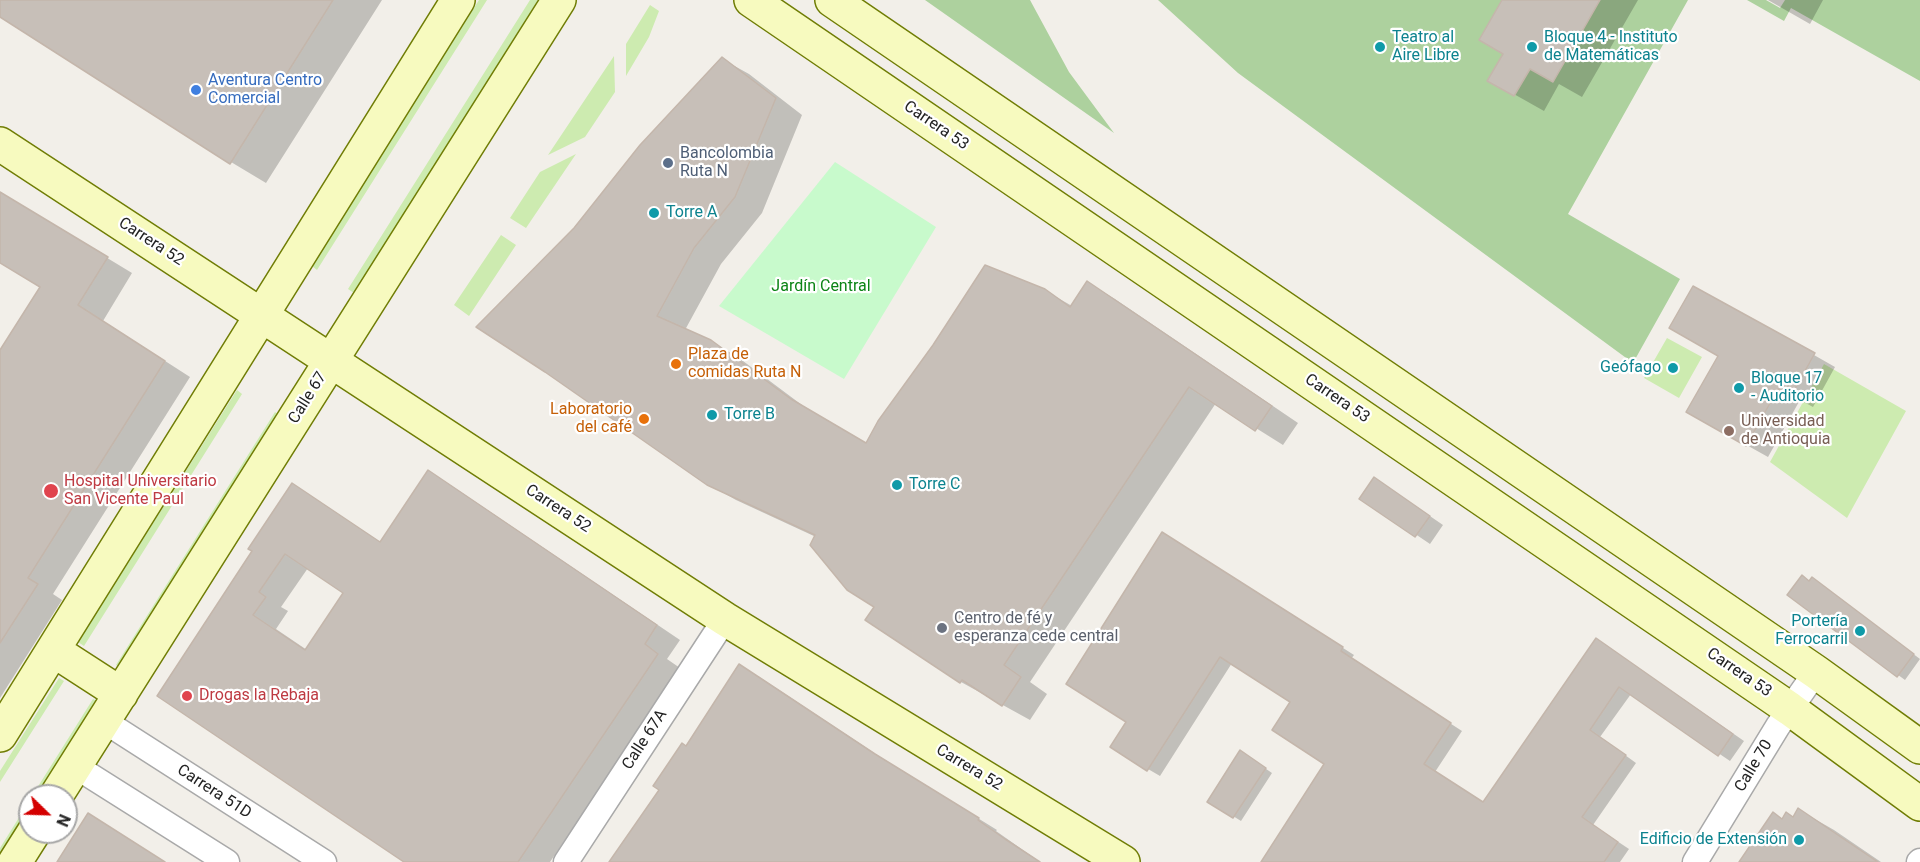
<!DOCTYPE html>
<html>
<head>
<meta charset="utf-8">
<style>
  body { margin:0 }
  #map { position:relative; width:1920px; height:862px; overflow:hidden; background:#f2efe9; font-family:Roboto,sans-serif }
  canvas { display:block }
  .north { position:absolute; left:18px; top:784px; width:60px; height:60px; box-sizing:border-box; background:#fff; border:2px solid #a7a7a7; border-radius:50%; rotate:113deg; font-size:16px; font-weight:700; line-height:24px; text-align:center; color:#222 }
  .north::after { content:''; display:block; margin:auto; width:21px; height:27px; background:#d40000; clip-path:polygon(50% 0,100% 100%,50% 72%,0 100%) }
</style>
</head>
<body>
<div id="map">
<canvas width="1920" height="862"></canvas>
<div class="north">N</div>
</div>
<script>
const context = document.querySelector('canvas').getContext('2d');
context.lineJoin = 'round';
function paint(path, color) { context.fillStyle = color; context.fill(path, 'evenodd'); }
function strokePath(path, color, width, dash) { context.strokeStyle = color; context.lineWidth = width; context.lineCap = dash ? 'butt' : 'round'; context.setLineDash(dash || []); context.stroke(path); }
function write(font, color, halo, rows, align = 'center') {
  context.font = font + ' Roboto,sans-serif'; context.lineWidth = 4.5; context.setLineDash([]); context.textBaseline = 'middle'; context.strokeStyle = halo; context.fillStyle = color; for (const [text, x, y, turn = 0] of rows) {
    context.save(); context.translate(x, y); context.rotate((+turn || 0) * Math.PI / 180); context.textAlign = isNaN(turn) ? turn : align; if (halo) context.strokeText(text, 0, 0); context.fillText(text, 0, 0); context.restore();
  }
}
paint(new Path2D(`
  M479 0H487L317 270 312 266Z
  M530 0H538L354 293 348 289Z
  M650 5 659 11 649 37 626 76V44Z
  M614 56 615 92 585 137 548 155Z
  M576 154 526 228 510 218 540 172Z
  M501 235 516 245 469 316 454 305Z
  M1667 338 1702 357 1679 398 1644 378Z
  M1824 364 1906 411 1847 518 1770 462Z
  M237 390 242 394 84 646 78 642Z
  M275 412 280 416 121 668 116 665Z
  M59 678 64 681 0 782V771Z
  M93 699 99 702 41 796H32Z
  M30 800V813L0 861V848Z`), '#cdebb0');
paint(new Path2D(`
  M925 0H1030L1069 72 1114 133Z
  M1158 0H1688L1568 214 1680 279 1633 363 1238 73Z
  M1747 0H1766L1780 8 1785 0H1920V81L1791 8 1784 21Z`), '#add19e');
paint(new Path2D(`
  M835 162 936 227 844 379 719 306Z`), '#c8facc');
paint(new Path2D(`
  M0 0H382L266 183 231 162 0 15Z
  M1504 0H1638L1582 97 1559 84 1544 111 1489 80 1505 53Z
  M1768 0H1823L1810 24Z
  M722 59 749 74 802 115 762 213 721 264 685 330 711 341 739 358 818 417 867 445 1044 290 1072 306 1088 283 1115 299 1298 423 1283 445 1216 403 1030 682 1047 694 1030 720 961 682 868 620 876 607 816 537 736 500 708 484 575 229Z
  M0 193 132 273 103 321 190 377 53 594 62 600 0 698V353L42 287 0 261Z
  M1814 355 1835 367 1813 407 1800 400 1768 457 1709 424Z
  M429 472 452 486 680 640 667 659 680 668 550 862H407L160 695 254 551 292 485 381 543ZM308 568 345 593 307 650 276 629 288 611 281 607Z
  M1389 488 1443 525 1430 544 1362 498Z
  M1174 540 1354 655 1351 659 1462 731 1435 772 1484 803 1608 647 1744 741 1730 761 1631 694 1600 737 1636 763 1593 825 1629 849 1620 862H1263L1326 764 1292 702 1232 663 1160 776 1148 769 1128 722Z
  M1810 582 1819 583 1920 659 1905 680 1789 595Z
  M758 676 894 766 997 830 996 831 1040 862H612L687 747Z
  M1247 756 1272 773 1241 821 1209 801Z
  M1799 810 1834 830 1881 862H1741L1783 820 1793 818Z`), '#0003');
const building = new Path2D(`
  M0 0H333L230 164 0 17Z
  M1502 0H1600L1553 82 1530 69 1514 96 1487 81 1503 54 1479 40Z
  M722 57 776 98 735 197 694 248 657 316 711 340 791 399 866 443 878 421 933 345 985 265 1045 289 1070 307 1087 281 1272 406 1255 431 1189 387 1004 665 1021 677 1002 706 962 680 960 683 865 620 874 607 847 590 810 545 815 535 707 485 545 372 476 327 574 228 640 145Z
  M0 192 108 257 78 305 165 361 28 578 38 584 0 643V350L40 287 0 263Z
  M1693 286 1815 353 1791 396 1778 389 1746 446 1686 412 1718 356 1669 328Z
  M428 470 657 625 645 644 658 654 518 862H404L157 696 252 551 248 549 292 483 380 542ZM285 554 343 593 305 650 253 615 266 597 259 592Z
  M1374 477 1430 516 1415 537 1359 499Z
  M1162 532 1343 647 1341 651 1451 723 1424 764 1483 802 1596 638 1733 734 1718 756 1619 687 1590 730 1626 755 1582 817 1618 842 1604 862H1261L1324 764 1272 730 1290 702 1220 657 1147 771 1110 747 1126 722 1066 684Z
  M1802 575 1809 581 1812 577 1914 654 1897 677 1787 595Z
  M739 664 875 754 979 818 978 820 1005 839 1040 862H609L659 790 653 786 682 743 686 746Z
  M1240 750 1266 768 1233 818 1207 802Z
  M1798 808 1878 862H1739L1773 812 1782 819 1786 812 1793 817Z
  M88 813 165 862H57Z`);
paint(building, '#c7bfb8');
strokePath(building, '#c4b6ab', 1.5);
const street = new Path2D(`
  M104 721 324 862
  M75 766 227 862
  M566 862 725 619
  M1695 862 1778 726 1816 672
  M1919 862 1920 861`);
const secondary = new Path2D(`
  M751 0 1790 709 1920 804
  M832 0 1816 672 1920 747
  M0 144 725 619 1123 862
  M53 650 121 694
  M0 735 458 0
  M56 796 559 0
  M15 862 34 832`);
strokePath(street, '#a9a9a9', 27);
strokePath(secondary, '#707d05', 36);
strokePath(street, '#fff', 24);
strokePath(secondary, '#f7fabf', 33);
for (const [x, y, r, color] of [
  [1380,47,6,"#0f9aa8"],
  [1532,47,6,"#0f9aa8"],
  [196,90,6,"#3f7fe0"],
  [668,163,6,"#5c6f8a"],
  [654,213,6,"#0f9aa8"],
  [676,364,6,"#e8710a"],
  [1673,368,6,"#0f9aa8"],
  [1739,388,6,"#0f9aa8"],
  [712,415,6,"#0f9aa8"],
  [644,419,6,"#e8710a"],
  [1729,431,6,"#8d6e63"],
  [897,485,6,"#0f9aa8"],
  [51,491,8,"#e0444e"],
  [942,628,6,"#6b7280"],
  [1860,631,6,"#0f9aa8"],
  [187,696,6,"#e0444e"],
  [1799,840,6,"#0f9aa8"]
]) { const dot = new Path2D(); dot.arc(x, y, r, 0, 2 * Math.PI); context.fillStyle = color; context.fill(dot); strokePath(dot, '#fff', 2); }
write('16px', '#0d838f', '#fff', [
  ["Teatro al",1392,38],
  ["Aire Libre",1392,56],
  ["Bloque 4 - Instituto",1544,38],
  ["de Matemáticas",1544,56],
  ["Torre A",666,213],
  ["Geófago",1661,368,"right"],
  ["Bloque 17",1751,379],
  ["- Auditorio",1751,397],
  ["Torre B",724,415],
  ["Torre C",909,485],
  ["Portería",1848,622,"right"],
  ["Ferrocarril",1848,640,"right"],
  ["Edificio de Extensión",1787,840,"right"]
], 'left');
write('16px', '#366cbe', '#fff', [
  ["Aventura Centro",208,81],
  ["Comercial",208,99]
], 'left');
write('16px', '#222', '#fff', [
  ["Carrera 53",936,126,34],
  ["Carrera 52",151,242,33],
  ["Calle 67",308,398,-58],
  ["Carrera 53",1337,399,34],
  ["Carrera 52",558,509,33],
  ["Carrera 53",1739,673,34],
  ["Calle 67A",645,740,-57],
  ["Calle 70",1754,766,-59],
  ["Carrera 52",969,768,31],
  ["Carrera 51D",214,792,33]
]);
write('16px', '#4e5e75', '#fff', [
  ["Bancolombia",680,154],
  ["Ruta N",680,172]
], 'left');
write('16px', '#0c8416', '#fff', [
  ["Jardín Central",821,287]
]);
write('16px', '#c56008', '#fff', [
  ["Plaza de",688,355],
  ["comidas Ruta N",688,373],
  ["Laboratorio",632,410,"right"],
  ["del café",632,428,"right"]
], 'left');
write('16px', '#785e54', '#fff', [
  ["Universidad",1741,422],
  ["de Antioquia",1741,440]
], 'left');
write('16px', '#be3a42', '#fff', [
  ["Hospital Universitario",64,482],
  ["San Vicente Paul",64,500],
  ["Drogas la Rebaja",199,696]
], 'left');
write('16px', '#5b616d', '#fff', [
  ["Centro de fé y",954,619],
  ["esperanza cede central",954,637]
], 'left');
</script>
</body>
</html>
